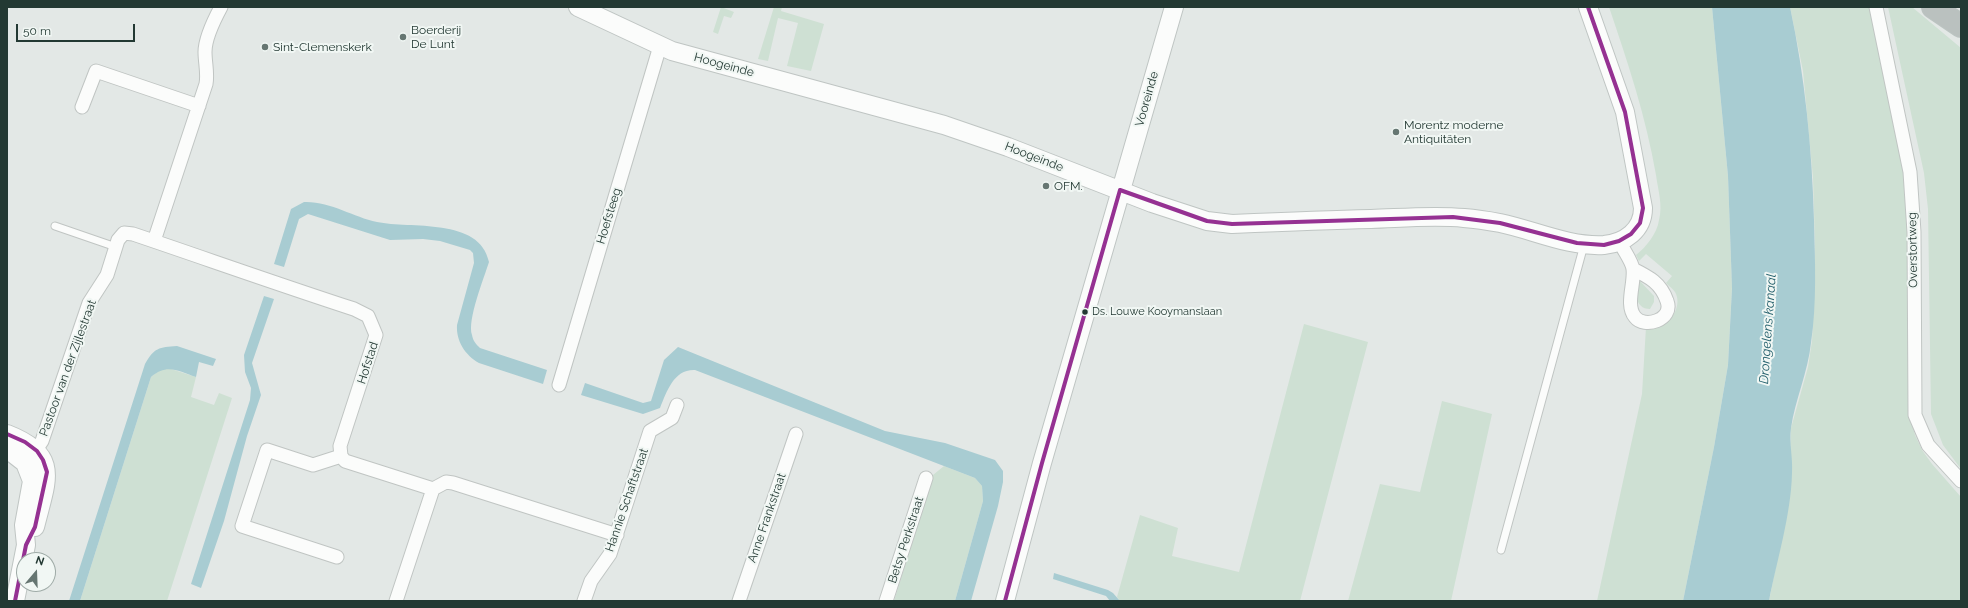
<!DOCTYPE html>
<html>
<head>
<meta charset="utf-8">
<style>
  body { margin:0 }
  #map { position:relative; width:1968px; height:608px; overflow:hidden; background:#e3e8e6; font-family:Raleway,sans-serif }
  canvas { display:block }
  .frame { position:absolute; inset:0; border:8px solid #233933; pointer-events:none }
  .north { position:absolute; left:16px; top:552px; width:40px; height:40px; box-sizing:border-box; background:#f1f7f4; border:1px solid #9faba7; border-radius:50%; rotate:19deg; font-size:11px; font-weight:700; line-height:16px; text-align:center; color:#233933 }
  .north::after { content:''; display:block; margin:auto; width:14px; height:18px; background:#667672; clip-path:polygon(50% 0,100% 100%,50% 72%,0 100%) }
  .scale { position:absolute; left:16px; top:24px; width:119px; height:18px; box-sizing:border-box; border:2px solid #233933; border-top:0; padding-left:5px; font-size:12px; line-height:14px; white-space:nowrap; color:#233933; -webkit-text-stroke:3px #f1f7f4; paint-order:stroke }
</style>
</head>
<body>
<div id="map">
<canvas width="1968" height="608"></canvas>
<div class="frame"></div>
<div class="north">N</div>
<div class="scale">50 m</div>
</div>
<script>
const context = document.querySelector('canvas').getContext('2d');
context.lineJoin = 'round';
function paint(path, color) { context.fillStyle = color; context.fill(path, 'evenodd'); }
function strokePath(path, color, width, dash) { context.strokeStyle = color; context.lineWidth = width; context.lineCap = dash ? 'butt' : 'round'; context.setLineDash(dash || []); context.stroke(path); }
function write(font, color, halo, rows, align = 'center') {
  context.font = font + ' Raleway,sans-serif'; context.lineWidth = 4; context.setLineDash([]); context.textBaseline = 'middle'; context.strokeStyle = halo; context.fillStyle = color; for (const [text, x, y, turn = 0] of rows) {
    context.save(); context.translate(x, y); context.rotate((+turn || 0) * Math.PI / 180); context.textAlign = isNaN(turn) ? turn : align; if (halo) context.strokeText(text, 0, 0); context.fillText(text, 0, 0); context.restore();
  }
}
paint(new Path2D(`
  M721 7 734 12 731 18 724 16 718 34 713 32Z
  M774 7H782L781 11 824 24 811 71 787 66 798 23 778 18 768 61 758 59Z
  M1609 7H1712L1728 176 1732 287 1728 365 1714 447 1683 601H1597L1642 394 1646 327C1650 327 1657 328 1661 326 1673 321 1682 304 1675 292 1673 289 1669 286 1666 283L1672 276 1646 254 1639 261 1636 255C1646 247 1657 234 1659 220 1663 205 1658 190 1656 175 1646 117 1628 63 1609 7Z
  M1790 7H1871L1882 55 1907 191 1909 295 1908 410 1915 435 1922 450 1932 464 1961 497V601H1769L1788 505 1791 428 1808 367 1812 341 1814 295 1815 245 1813 178 1803 71Z
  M1888 7H1912L1961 48V469L1943 445 1931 414 1928 209 1924 173Z
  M1638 279 1654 296V302L1650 309C1634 309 1635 290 1638 279Z
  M1304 324 1368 342 1300 601H1120L1117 597 1140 515 1178 528 1172 556 1239 572Z
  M168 368 196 377 191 397 214 405 219 393 232 398 167 601H80L151 377 161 369Z
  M1442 401 1492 414 1451 601H1348L1380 484 1420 492Z
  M944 466 975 478 982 486 983 501 955 601H894L933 475Z`), '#cee0d3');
paint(new Path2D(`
  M1712 7H1790C1805 77 1812 148 1814 220 1815 260 1817 303 1811 343 1808 372 1795 400 1791 428 1789 443 1793 458 1792 473 1791 515 1777 560 1769 601H1683L1714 447 1728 365 1732 288 1728 176Z
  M304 202C330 201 353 217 377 222 410 229 480 217 489 262 484 278 467 320 472 335 473 341 476 344 480 348L547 370 543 384 479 363C465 355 456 341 457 325L474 263 473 253 470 250 440 241 423 239 390 240 308 214 299 219 284 267 274 264 291 209Z
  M264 296 274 299 252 363 261 395 247 436 224 521 201 588 191 584 250 400 251 388 245 372 244 355Z
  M177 346 216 359 213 366 199 362 196 377C178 371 167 363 151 377L80 601H69L145 364C154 348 159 347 177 346Z
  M678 347 885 431 945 443 995 460 1003 471V482L998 506 971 601H955L983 501 982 486 975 478 695 370C674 369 667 391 660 408L643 414 581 395 585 383 643 403 651 401 664 360Z
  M1054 573 1108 590 1113 593 1120 601H1110L1106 596 1053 579Z`), '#a8ccd2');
const lane = new Path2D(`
  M55 226 116 247
  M1501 550 1584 245`);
const street = new Path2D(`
  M1876 7 1910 172 1914 232 1915 415 1928 445 1961 481
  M82 107 96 71 199 106
  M154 241 206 84C208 73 205 63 205 52 205 38 214 20 221 7
  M1620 242C1623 250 1632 261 1633 269 1635 283 1625 305 1635 317 1644 329 1674 320 1667 301 1661 283 1649 277 1633 269
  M559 385 660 46
  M32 456 42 441 89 303 107 275 118 240 124 233 133 234C207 259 280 285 354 309L368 316 376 335 340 446 341 456
  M337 557 242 526 267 450 313 465 341 456 345 461 433 489
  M396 601 433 489 446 482 453 483 617 535
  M584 601 591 581 610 554 650 431 672 418 677 405
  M739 601 796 434
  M886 601 926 478`);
const secondary = new Path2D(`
  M578 7 672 51 944 125 1008 147 1152 203 1207 221 1232 224C1278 222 1324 220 1371 219 1402 218 1434 215 1464 218 1476 219 1489 221 1500 223 1534 230 1568 247 1604 245 1625 243 1643 230 1643 208L1625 112 1588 7
  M7 434C62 455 46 481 35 527
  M7 449 25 463 32 481 24 525 26 545 15 601
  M1005 601 1042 463 1174 7`);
const highway = new Path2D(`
  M1933 7 1961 26`);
strokePath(lane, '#c0c5c3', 9);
strokePath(street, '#c0c5c3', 15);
strokePath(secondary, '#bfc5c3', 20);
strokePath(highway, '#bcc4c2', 24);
strokePath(lane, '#fbfcfb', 7);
strokePath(street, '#fbfcfb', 13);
strokePath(secondary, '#fbfcfb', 18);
strokePath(highway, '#bac1bf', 22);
strokePath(new Path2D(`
  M1120 190 1207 221 1232 224 1453 217 1500 223 1577 243 1604 245 1619 241 1631 234 1640 223 1643 208 1625 112 1588 7
  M7 434 25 442 37 451 43 460 47 472 35 527 26 545 15 601
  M1005 601 1042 463 1120 190`), '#953192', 4);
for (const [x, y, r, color] of [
  [403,37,4,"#667672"],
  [265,47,4,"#667672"],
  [1396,132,4,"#667672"],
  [1046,186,4,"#667672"],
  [1085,312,3.5,"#233933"]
]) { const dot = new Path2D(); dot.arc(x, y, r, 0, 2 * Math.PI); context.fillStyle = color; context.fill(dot); strokePath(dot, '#f1f7f4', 1.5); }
write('11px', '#233933', '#f1f7f4', [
  ["Ds. Louwe Kooymanslaan",1092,312]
], 'left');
write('12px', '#233933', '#f1f7f4', [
  ["Boerderij",411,30],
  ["De Lunt",411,44],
  ["Sint-Clemenskerk",273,47],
  ["Morentz moderne",1404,125],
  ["Antiquitäten",1404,139],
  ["OFM.",1054,186]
], 'left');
write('12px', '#233933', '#f1f7f4', [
  ["Hoogeinde",724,65,15],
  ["Vooreinde",1147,99,-74],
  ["Hoogeinde",1034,157,21],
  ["Hoefsteeg",609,216,-73],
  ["Overstortweg",1913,250,-91],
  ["Hofstad",368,363,-72],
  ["Pastoor van der Zijlestraat",68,368,-70],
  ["Hannie Schaftstraat",627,500,-71],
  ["Anne Frankstraat",767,518,-71],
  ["Betsy Perkstraat",906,540,-72]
]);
write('italic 13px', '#25616d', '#f1f7f4', [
  ["Drongelens kanaal",1768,329,-86]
]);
</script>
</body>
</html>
